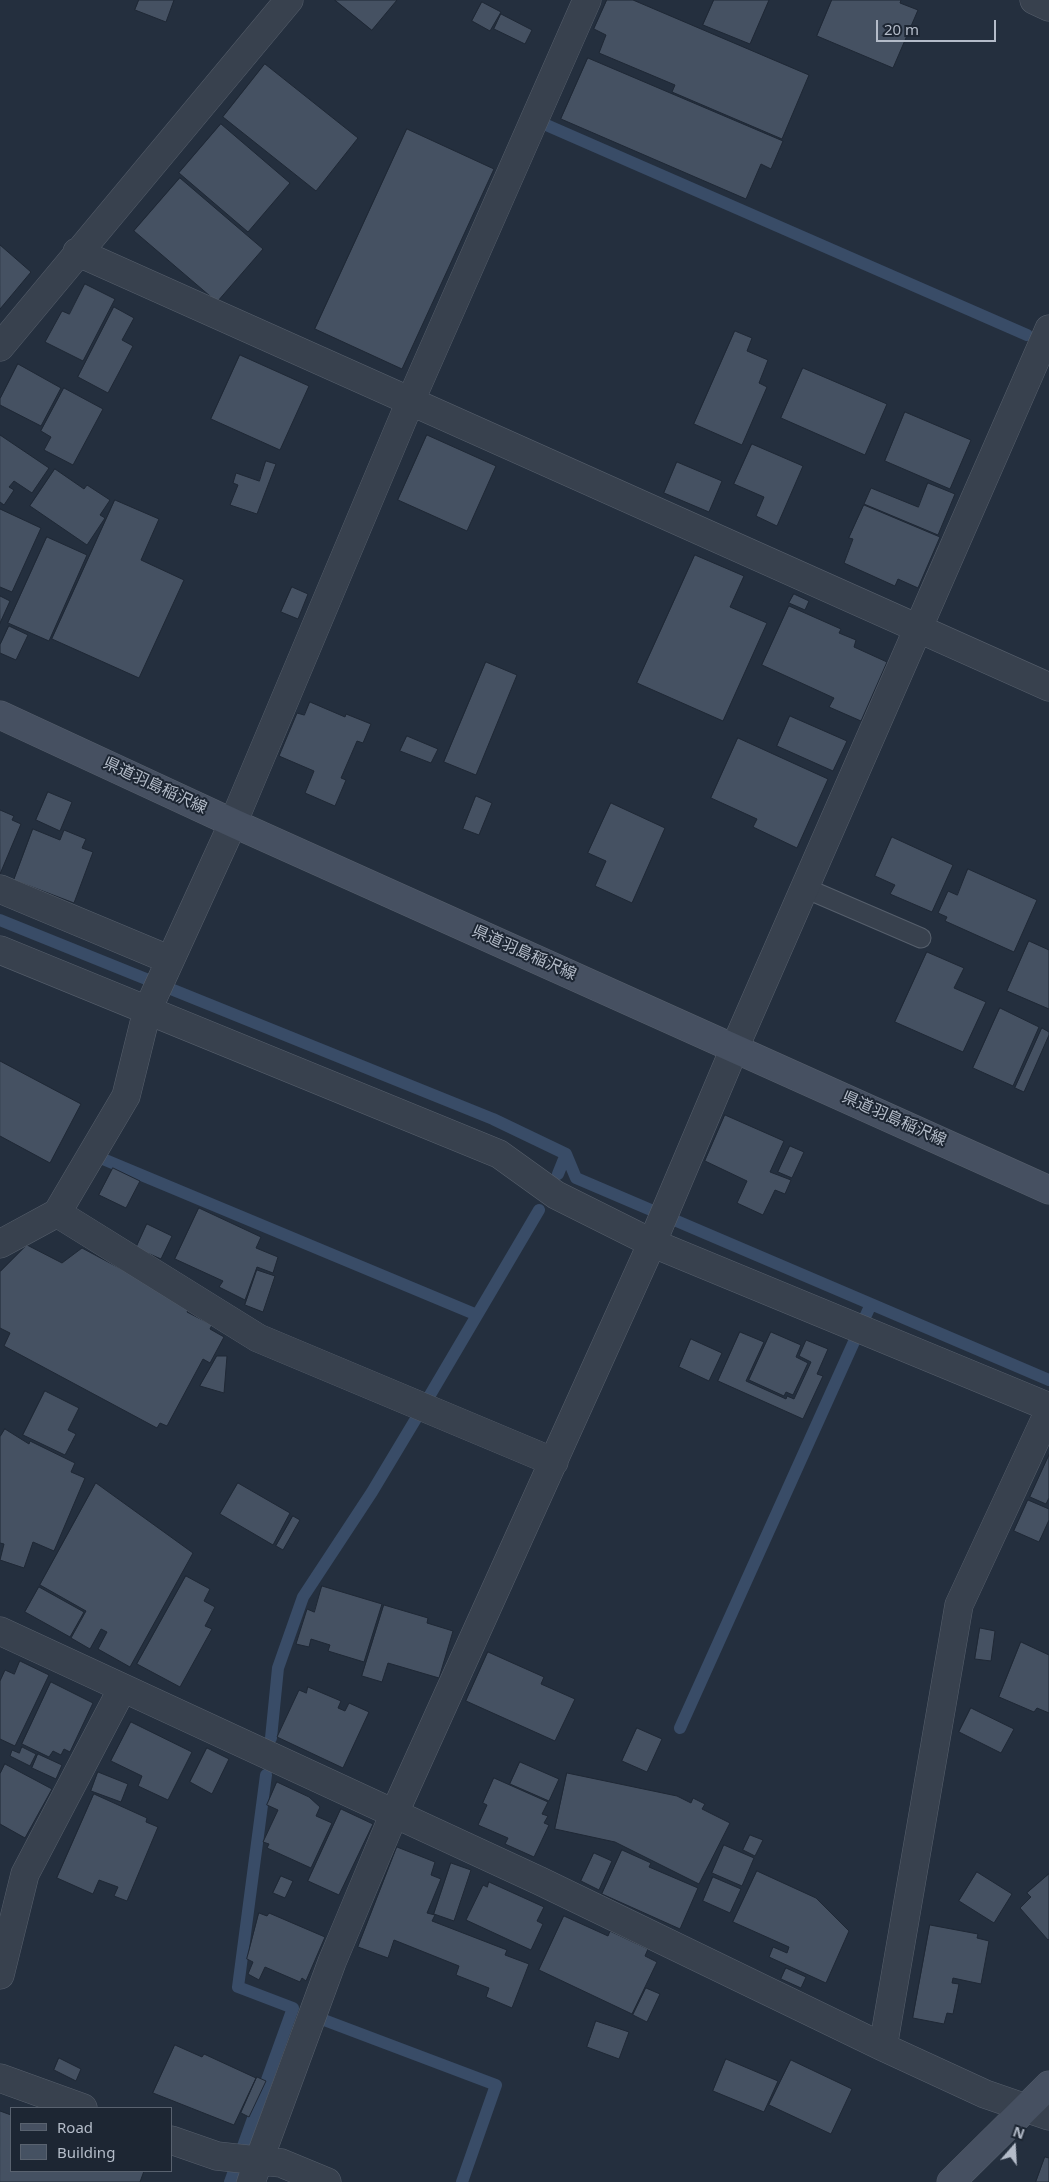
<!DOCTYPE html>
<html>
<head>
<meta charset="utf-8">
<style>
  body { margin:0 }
  #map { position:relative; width:1049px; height:2182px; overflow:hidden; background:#242f3e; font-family:"Noto Sans",sans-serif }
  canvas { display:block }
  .legend { position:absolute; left:10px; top:2107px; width:162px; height:65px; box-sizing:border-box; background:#1d2633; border:1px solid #59626f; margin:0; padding:6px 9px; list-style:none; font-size:15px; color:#b4bcc9 }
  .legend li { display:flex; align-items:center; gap:10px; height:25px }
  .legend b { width:25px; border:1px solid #59626f }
  .north { position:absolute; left:989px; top:2122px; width:50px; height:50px; -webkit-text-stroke:4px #1d2633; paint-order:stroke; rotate:19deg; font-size:14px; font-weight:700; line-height:20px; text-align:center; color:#b4bcc9 }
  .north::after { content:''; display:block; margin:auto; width:18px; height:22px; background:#b4bcc9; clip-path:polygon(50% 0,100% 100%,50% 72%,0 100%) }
  .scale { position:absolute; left:876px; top:20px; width:120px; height:22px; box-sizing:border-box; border:2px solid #b4bcc9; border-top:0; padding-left:6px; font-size:15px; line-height:18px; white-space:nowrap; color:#b4bcc9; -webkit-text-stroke:4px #1d2633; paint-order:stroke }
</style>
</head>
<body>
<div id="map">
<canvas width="1049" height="2182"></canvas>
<ul class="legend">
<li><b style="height:6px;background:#465061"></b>Road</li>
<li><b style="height:14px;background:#455162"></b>Building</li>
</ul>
<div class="north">N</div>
<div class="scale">20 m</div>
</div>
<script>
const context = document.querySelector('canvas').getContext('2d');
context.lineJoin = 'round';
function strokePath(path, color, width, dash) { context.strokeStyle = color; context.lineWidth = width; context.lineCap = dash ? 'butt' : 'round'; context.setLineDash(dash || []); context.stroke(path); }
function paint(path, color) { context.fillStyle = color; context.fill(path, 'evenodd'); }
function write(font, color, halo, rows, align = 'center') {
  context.font = font + ' "Noto Sans","Noto Sans JP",sans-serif'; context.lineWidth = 4; context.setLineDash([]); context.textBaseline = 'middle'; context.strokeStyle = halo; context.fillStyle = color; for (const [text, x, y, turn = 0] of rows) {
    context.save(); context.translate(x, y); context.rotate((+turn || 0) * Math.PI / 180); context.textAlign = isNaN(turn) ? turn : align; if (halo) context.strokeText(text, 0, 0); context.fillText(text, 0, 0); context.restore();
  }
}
strokePath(new Path2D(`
  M544 124 1027 335
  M0 920 493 1119 566 1154 576 1178 1049 1380
  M103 1159 477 1315
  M558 1174 566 1154
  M430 1395 539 1210
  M680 1728 871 1304
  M271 1738 278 1668 303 1597 372 1492 417 1417
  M324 2020 496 2085 462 2182
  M230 2182 293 2008 238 1987 266 1775`), '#394c67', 12);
const building = new Path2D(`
  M139 0H174L166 22 135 10Z
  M335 0H397L372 30Z
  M607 0H633L809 75 782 139 672 92 675 85 599 53 606 35 594 29Z
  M714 0H769L750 44 703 25Z
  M832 0H901L900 3 918 10 893 68 817 36Z
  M482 2 501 12 490 31 472 21Z
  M501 14 532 30 525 44 494 29Z
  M588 58 783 141 771 169 761 164 746 199 561 119Z
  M265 64 358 138 316 191 223 117Z
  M221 124 290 183 248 232 179 173Z
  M407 129 494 169 402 369 315 329Z
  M180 178 263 249 217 302 134 231Z
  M0 245 31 272 0 309Z
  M85 284 115 299 83 361 45 342 62 311 69 314Z
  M114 307 134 318 122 340 133 346 108 393 78 377Z
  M735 331 752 338 747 351 768 360 759 383 767 387 742 445 694 424Z
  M240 355 309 386 280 450 211 419Z
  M18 364 61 388 41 426 0 405V399Z
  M803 368 887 404 865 455 781 418Z
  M64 388 103 409 73 465 44 450 51 437 41 431Z
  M905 412 971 440 950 489 885 461Z
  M0 435 49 468 32 493 14 481 9 487 14 490 4 505 0 502Z
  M427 435 496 466 467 531 398 500Z
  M752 444 803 466 777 526 756 516 764 497 734 484Z
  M266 461 276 464 257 514 230 505 238 485 233 483 236 473 259 481Z
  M677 462 722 481 709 512 664 493Z
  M55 469 84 489 87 485 110 500 100 515 105 518 87 545 30 506Z
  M928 483 955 494 938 535 864 504 871 488 918 507Z
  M115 500 159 519 141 560 184 580 139 678 52 639Z
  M864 505 940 537 918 588 898 579 895 586 844 563 853 539 849 538Z
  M0 509 41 528 12 592 0 587Z
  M47 537 87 555 49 641 8 623Z
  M695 555 744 576 730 607 767 623 723 721 637 683Z
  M292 587 308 594 298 619 281 612Z
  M794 594 809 601 805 610 789 603Z
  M0 596 10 601 0 623Z
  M789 606 841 629 839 633 856 640 854 647 887 662 861 721 829 707 834 698 762 665Z
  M9 626 28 635 16 660 0 653V645Z
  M486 662 517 675 476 775 444 762Z
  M310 702 345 717 346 714 371 724 363 743 357 741 341 778 346 780 335 806 305 793 314 771 279 756 297 713 304 715Z
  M790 716 847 741 833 771 777 746Z
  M407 736 438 749 431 763 400 751Z
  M738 738 828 779 797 848 753 827 757 819 711 798Z
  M48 792 72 802 60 831 36 820Z
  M476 796 492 803 479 835 463 829Z
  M611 803 665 828 632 903 595 886 606 861 588 853Z
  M0 810 14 816 12 820 21 824 0 874Z
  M33 829 60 840 64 830 86 839 82 848 93 852 74 903 14 880Z
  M892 837 953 865 932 912 890 894 895 885 875 876Z
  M968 869 1037 900 1014 952 945 921 947 917 938 913 948 891 957 895Z
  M1029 941 1049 950V1009L1007 991Z
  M927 952 964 968 954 988 986 1002 963 1052 895 1022Z
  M1000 1008 1039 1027 1013 1086 973 1068Z
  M1042 1028 1049 1032V1035L1024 1092 1015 1088Z
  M0 1061 81 1104 50 1163 0 1136Z
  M725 1115 784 1141 770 1172 791 1180 785 1194 775 1190 763 1215 737 1203 747 1181 705 1161Z
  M790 1146 804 1152 792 1178 778 1172Z
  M113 1168 140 1181 126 1208 99 1195Z
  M199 1208 261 1237 256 1248 278 1257 273 1273 257 1267 245 1300 219 1287 223 1281 175 1259Z
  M147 1224 172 1236 161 1259 136 1248Z
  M27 1245 62 1263 82 1248 190 1306 187 1312 212 1325 210 1329 224 1337 210 1363 203 1359 167 1426 160 1423 157 1428 4 1346 10 1333 0 1328V1272Z
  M257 1270 275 1276 263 1312 245 1305Z
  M740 1332 764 1342 746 1381 786 1399 787 1396 794 1399 811 1362 799 1356 806 1340 828 1349 817 1374 823 1376 803 1419 718 1381Z
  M771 1332 801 1345 796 1357 808 1363 793 1395 786 1392 784 1396 749 1380Z
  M691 1339 722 1353 709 1381 679 1367Z
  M217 1356H227L224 1393 200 1386Z
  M45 1391 79 1408 68 1430 76 1434 65 1455 23 1435Z
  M5 1429 29 1444 30 1441 75 1463 71 1472 85 1478 54 1551 33 1542 24 1568 0 1560 4 1544 0 1543V1437Z
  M1049 1455V1498L1046 1504 1030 1497Z
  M96 1483 193 1553 130 1667 98 1649 107 1632 101 1629 90 1649 71 1638 86 1611 40 1585Z
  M238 1483 290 1513 273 1545 220 1514Z
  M1028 1500 1049 1509V1520L1039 1542 1014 1531Z
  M293 1516 300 1520 283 1550 276 1546Z
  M186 1576 210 1589 204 1601 215 1607 205 1626 212 1629 180 1687 137 1664Z
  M322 1586 382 1604 364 1662 328 1651 330 1645 311 1639 309 1647 296 1644 307 1609 314 1612Z
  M39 1587 84 1612 70 1637 25 1612Z
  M384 1605 428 1618 427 1623 453 1631 439 1678 388 1663 382 1682 362 1676Z
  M980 1628 995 1631 991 1661 975 1659Z
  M1021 1642 1049 1655V1713L1037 1708 1034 1712 999 1697Z
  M488 1652 544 1677 541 1684 575 1699 555 1741 466 1701Z
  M20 1661 49 1675 15 1746 0 1739V1681L5 1670 14 1674Z
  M51 1682 93 1703 70 1752 64 1749 61 1755 53 1751 49 1757 22 1744Z
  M308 1687 341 1701 338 1708 345 1711 349 1703 369 1712 343 1768 277 1737 299 1690 306 1693Z
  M971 1708 1014 1729 1001 1753 959 1732Z
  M131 1722 192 1752 168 1800 138 1786 142 1776 111 1761Z
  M637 1728 662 1739 647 1772 622 1761Z
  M22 1747 36 1754 30 1766 10 1756 12 1750 19 1753Z
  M207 1748 229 1759 212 1794 190 1782Z
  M38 1754 62 1765 56 1779 32 1768Z
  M520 1762 559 1779 549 1801 510 1784Z
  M5 1764 52 1789 25 1838 0 1824V1774Z
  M98 1772 128 1784 121 1802 91 1791Z
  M567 1773 677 1796 691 1803 693 1798 705 1804 702 1809 730 1823 699 1884 615 1842 555 1829Z
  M494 1778 548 1802 542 1814 548 1816 544 1823 549 1825 534 1857 505 1844 508 1838 478 1825 487 1805 483 1803Z
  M277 1782 309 1797 320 1807 316 1816 332 1823 311 1868 267 1848 269 1844 263 1842 278 1810 267 1805Z
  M94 1794 147 1818 146 1822 158 1827 127 1901 114 1896 118 1887 99 1880 93 1894 57 1878Z
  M341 1809 373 1824 339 1895 308 1881Z
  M750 1835 763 1840 755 1856 743 1850Z
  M724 1845 754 1858 742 1886 712 1873Z
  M397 1847 435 1862 431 1875 441 1879 427 1913 435 1915 432 1921 507 1950 505 1955 529 1964 512 2008 486 1997 489 1988 456 1975 459 1966 394 1940 388 1958 358 1947Z
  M622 1850 651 1863 649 1867 698 1888 680 1929 602 1894Z
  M594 1853 612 1861 599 1890 581 1881Z
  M451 1863 471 1870 454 1921 434 1914Z
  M757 1871 816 1898 849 1931 826 1983 769 1957 773 1947 787 1953 789 1947 733 1922Z
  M977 1872 1012 1894 994 1923 959 1901Z
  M1049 1874V1939L1048 1940 1020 1908 1031 1897 1027 1893Z
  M281 1876 293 1881 285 1898 273 1893Z
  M713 1877 741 1889 730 1913 703 1901Z
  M489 1882 544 1907 537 1921 543 1924 531 1950 466 1920 483 1885 487 1887Z
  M259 1913 267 1916 269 1913 325 1937 306 1981 302 1978 300 1982 265 1967 259 1980 248 1974 253 1962 247 1959Z
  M564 1916 608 1936 610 1931 648 1949 645 1956 657 1962 632 2014 539 1970Z
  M930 1925 978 1934 977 1938 989 1941 981 1984 953 1978 952 1983 959 1984 953 2014 947 2013 944 2024 913 2018Z
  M786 1968 806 1977 801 1988 781 1979Z
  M646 1988 660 1994 647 2022 633 2015Z
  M596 2021 629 2032 619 2059 587 2047Z
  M175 2045 202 2057 204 2054 256 2078 234 2125 153 2093Z
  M59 2058 81 2069 76 2081 54 2070Z
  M726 2059 778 2081 764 2112 713 2091Z
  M791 2060 852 2089 831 2134 769 2105Z
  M257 2077 266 2081 249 2117 241 2113Z
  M0 2111 11 2115V2171H144L140 2182H0Z
  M1045 2157 1049 2158V2182H1036Z`);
paint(building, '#455162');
strokePath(building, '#1f2835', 1);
const lane = new Path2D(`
  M805 888 921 938`);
const street = new Path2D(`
  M1034 0 1049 7
  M77 252 1049 687
  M0 347 289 0
  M0 889 170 960
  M0 950 499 1154 556 1195 652 1243 1049 1407
  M57 1213 258 1338 554 1462
  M0 1244 57 1213 126 1096 147 1011 233 823 410 402 587 0
  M0 1631 540 1881 883 2047 985 2094 1049 2116
  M0 1975 25 1874 122 1689
  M883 2047 959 1605 1049 1411
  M0 2078 83 2108
  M171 2140 217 2156 281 2163 327 2182
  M251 2182 332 1962 394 1814 652 1243 735 1047 1049 329`);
const secondary = new Path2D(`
  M0 715 233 823 1049 1190
  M951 2182 1049 2085`);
strokePath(lane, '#565f6c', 21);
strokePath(street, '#565f6c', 29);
strokePath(secondary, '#565f6c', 29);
strokePath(lane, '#38414e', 19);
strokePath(street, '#38414e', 28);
strokePath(secondary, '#465061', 28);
write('16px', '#b4bcc9', '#1d2633', [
  ["県道羽島稲沢線",155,786,25],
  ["県道羽島稲沢線",524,953,24],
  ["県道羽島稲沢線",894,1119,24]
]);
</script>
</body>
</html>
